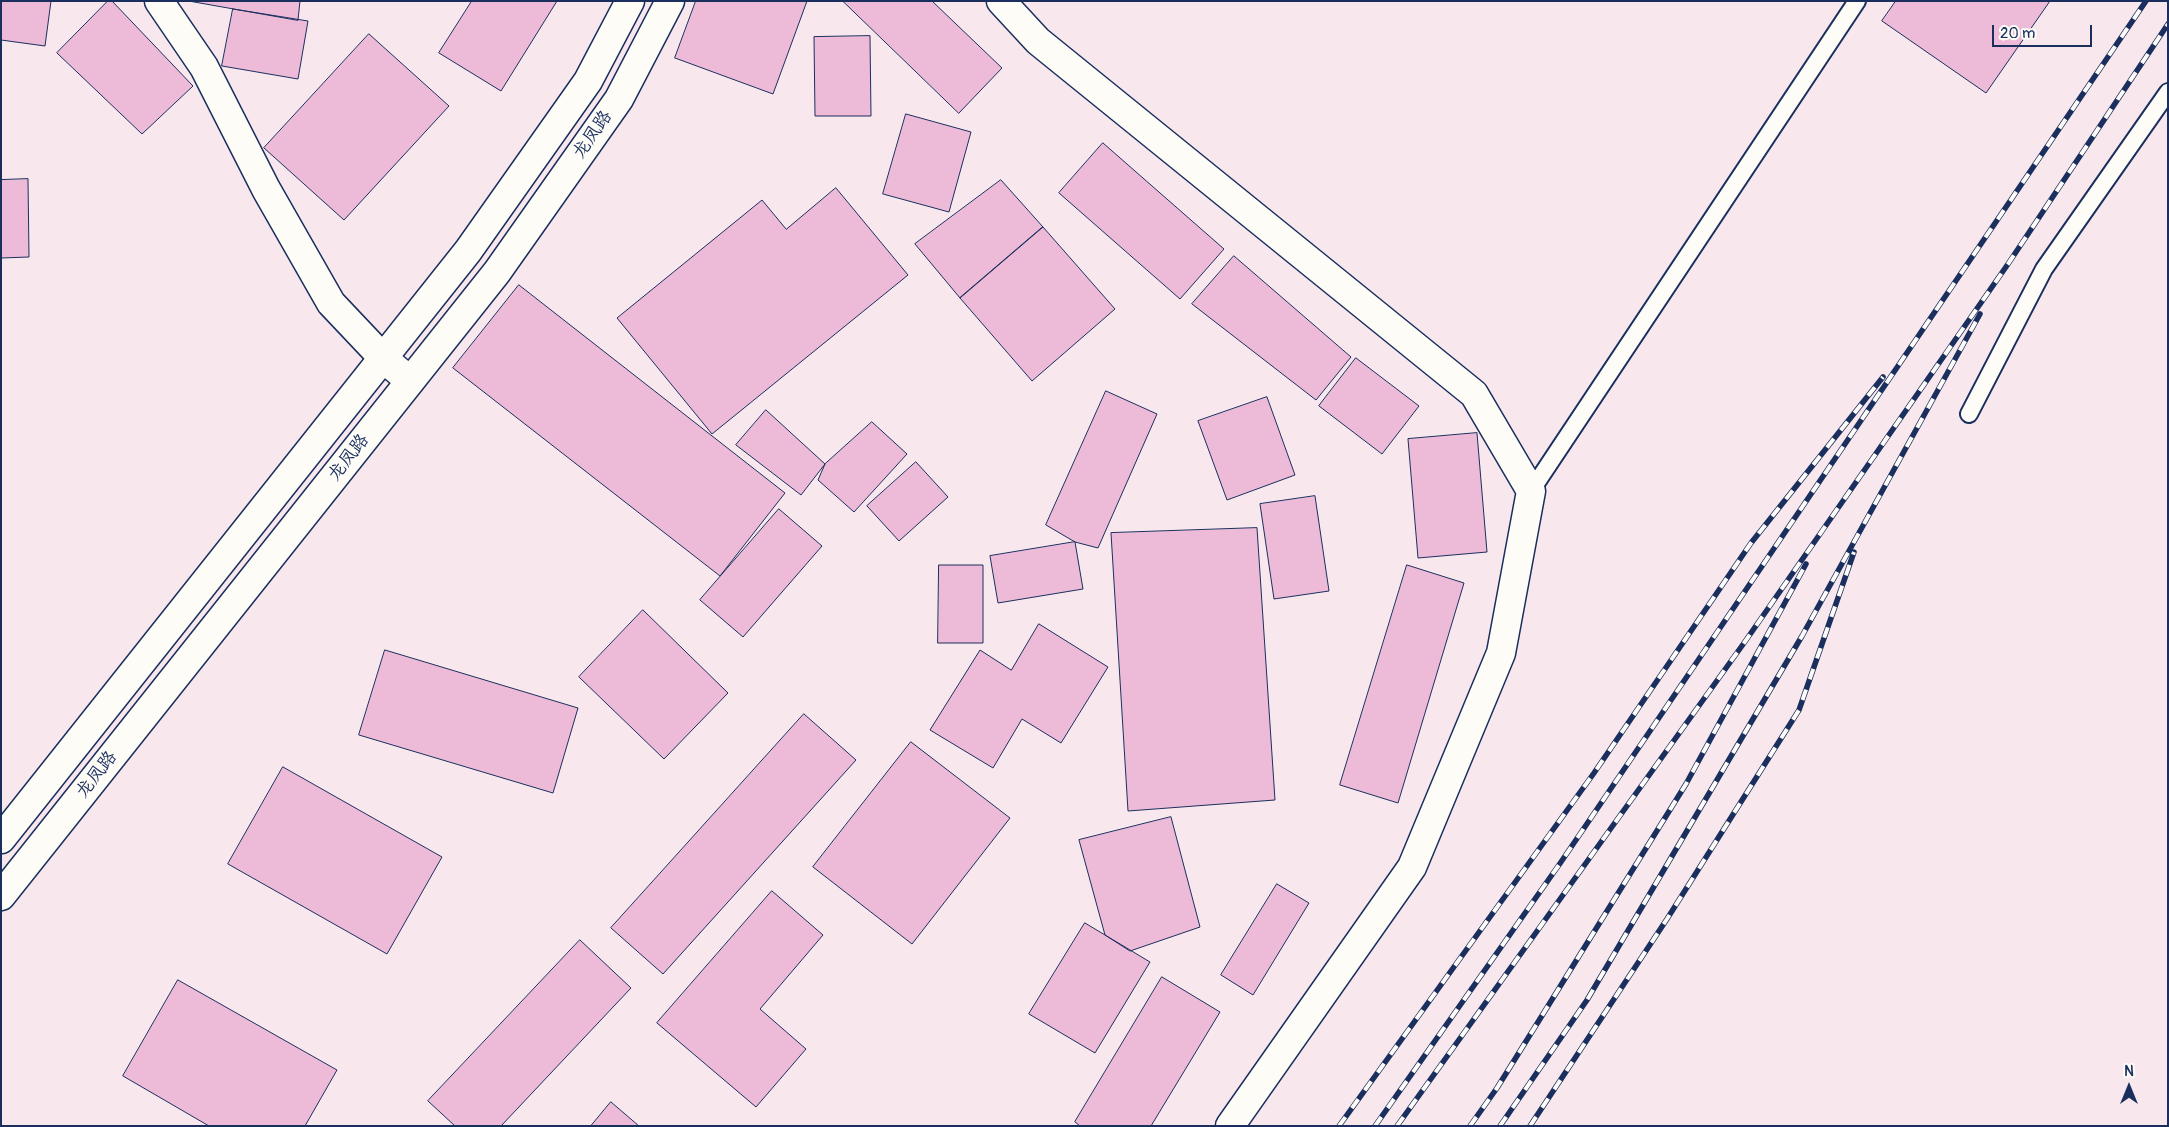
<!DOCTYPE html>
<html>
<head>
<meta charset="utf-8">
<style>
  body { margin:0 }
  #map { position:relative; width:2169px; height:1127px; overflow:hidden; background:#f8e8ee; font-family:Pangolin,sans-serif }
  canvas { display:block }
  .frame { position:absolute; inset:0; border:2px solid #1b2f5e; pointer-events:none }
  .north { position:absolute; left:2104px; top:1062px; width:50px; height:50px; -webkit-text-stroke:4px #fdfcf7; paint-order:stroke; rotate:0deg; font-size:14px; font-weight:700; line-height:20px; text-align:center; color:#1b2f5e }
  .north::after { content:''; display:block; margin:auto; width:18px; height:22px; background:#1b2f5e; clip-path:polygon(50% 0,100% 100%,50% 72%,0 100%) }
  .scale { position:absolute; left:1992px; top:25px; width:100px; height:22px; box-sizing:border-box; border:2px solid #1b2f5e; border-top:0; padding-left:6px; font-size:15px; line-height:18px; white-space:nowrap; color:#1b2f5e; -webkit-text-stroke:4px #fdfcf7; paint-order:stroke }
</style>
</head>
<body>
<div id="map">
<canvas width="2169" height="1127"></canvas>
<div class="frame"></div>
<div class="north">N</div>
<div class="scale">20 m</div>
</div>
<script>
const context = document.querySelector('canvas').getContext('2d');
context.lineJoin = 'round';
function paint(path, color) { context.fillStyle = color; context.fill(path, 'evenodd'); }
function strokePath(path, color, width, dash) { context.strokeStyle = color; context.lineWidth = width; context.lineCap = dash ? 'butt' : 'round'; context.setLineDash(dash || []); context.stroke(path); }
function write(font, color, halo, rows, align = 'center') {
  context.font = font + ' Pangolin,"LXGW WenKai TC",sans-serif'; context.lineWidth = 4; context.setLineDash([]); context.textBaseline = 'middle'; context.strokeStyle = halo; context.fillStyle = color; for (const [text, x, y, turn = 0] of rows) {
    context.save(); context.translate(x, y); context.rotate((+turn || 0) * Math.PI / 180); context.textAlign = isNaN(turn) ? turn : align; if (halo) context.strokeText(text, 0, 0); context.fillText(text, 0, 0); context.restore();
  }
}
const building = new Path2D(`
  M1 1H51L45 46 1 40Z
  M108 1H112L193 86 142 134 57 53Z
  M189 1H300L298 20Z
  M472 1H557L501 91 439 53Z
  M696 1H807L773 94 675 58Z
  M843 1H932L1002 68 959 113Z
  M1896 1H2050L1986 93 1882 21Z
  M233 9 308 21 298 79 222 66Z
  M369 34 449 106 344 220 264 148Z
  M870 36 871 116H815L814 37Z
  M906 114 971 132 949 212 883 194Z
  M1103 143 1224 249 1180 299 1059 193Z
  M28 179 29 257 1 258V180Z
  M1001 180 1043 227 960 298 915 244Z
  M836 188 908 275 712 434 617 318 762 200 786 229Z
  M1043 227 1115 309 1032 381 960 298Z
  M1234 256 1351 357 1316 400 1192 304Z
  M519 285 785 493 720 576 453 368Z
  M1356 358 1419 406 1382 454 1319 406Z
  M1106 391 1157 414 1098 548 1075 542 1046 525Z
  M1267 397 1295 475 1227 500 1198 421Z
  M766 410 825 464 801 495 736 445Z
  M872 422 907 454 854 512 818 480 825 464Z
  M1477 433 1487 552 1418 558 1408 439Z
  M916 462 948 497 899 541 867 506Z
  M1315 496 1329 591 1274 599 1260 504Z
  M779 509 822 546 743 637 700 600Z
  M1257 528 1275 800 1128 811 1111 533Z
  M1075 542 1083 589 998 603 990 556Z
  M939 565H983V643H938Z
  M1407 565 1464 583 1398 803 1340 785Z
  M643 610 728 693 664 759 579 677Z
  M1039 624 1108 667 1061 743 1022 719 993 768 930 730 980 650 1011 670Z
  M385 650 578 708 553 793 359 735Z
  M804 714 856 760 663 974 611 928Z
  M911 742 1010 818 912 944 813 867Z
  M283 767 442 857 387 954 228 864Z
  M1171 817 1200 927 1130 951 1105 935 1079 840Z
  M1277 884 1309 903 1253 995 1221 975Z
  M772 891 823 935 760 1009 806 1049 756 1107 657 1023Z
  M1085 923 1150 962 1095 1053 1029 1014Z
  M580 940 631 988 501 1126H455L428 1101Z
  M1162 977 1220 1012 1151 1126H1080L1075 1122Z
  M178 980 337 1070 305 1126H209L123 1076Z
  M611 1102 639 1126H591Z`);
paint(building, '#edbad8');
strokePath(building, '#1b2f5e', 1);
const service = new Path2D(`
  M1969 414 2044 269 2168 92
  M1531 491 1857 1`);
const minor = new Path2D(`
  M159 1 204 67 266 189 331 303 383 358 410 381
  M1001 1 1038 41 1474 394 1531 491 1501 653 1412 867 1230 1126`);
const primary = new Path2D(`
  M1 839 468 251 588 81 630 1
  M1 896 497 272 619 99 670 1`);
strokePath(service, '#1b2f5e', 20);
strokePath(minor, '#1b2f5e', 31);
strokePath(primary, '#1b2f5e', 31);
strokePath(service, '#fdfcf7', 16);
strokePath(minor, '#fdfcf7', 28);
strokePath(primary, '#fdfcf7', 28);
const rail = new Path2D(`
  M1339 1126 1594 773 1751 543 1883 377
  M1375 1126 1561 862 2146 1
  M1397 1126 1744 643 2008 264 2168 24
  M1470 1126 1497 1088 1686 784 1806 564
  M1500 1126 1587 1000 1802 636 1980 314
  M1530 1126 1667 919 1799 710 1854 552`);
strokePath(rail, '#1b2f5e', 5.5);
strokePath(rail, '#fdfcf7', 4, [11]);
write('18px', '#1b2f5e', '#fdfcf7', [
  ["龙凤路",593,135,-55],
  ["龙凤路",349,458,-52],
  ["龙凤路",97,775,-52]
]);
</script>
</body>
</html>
